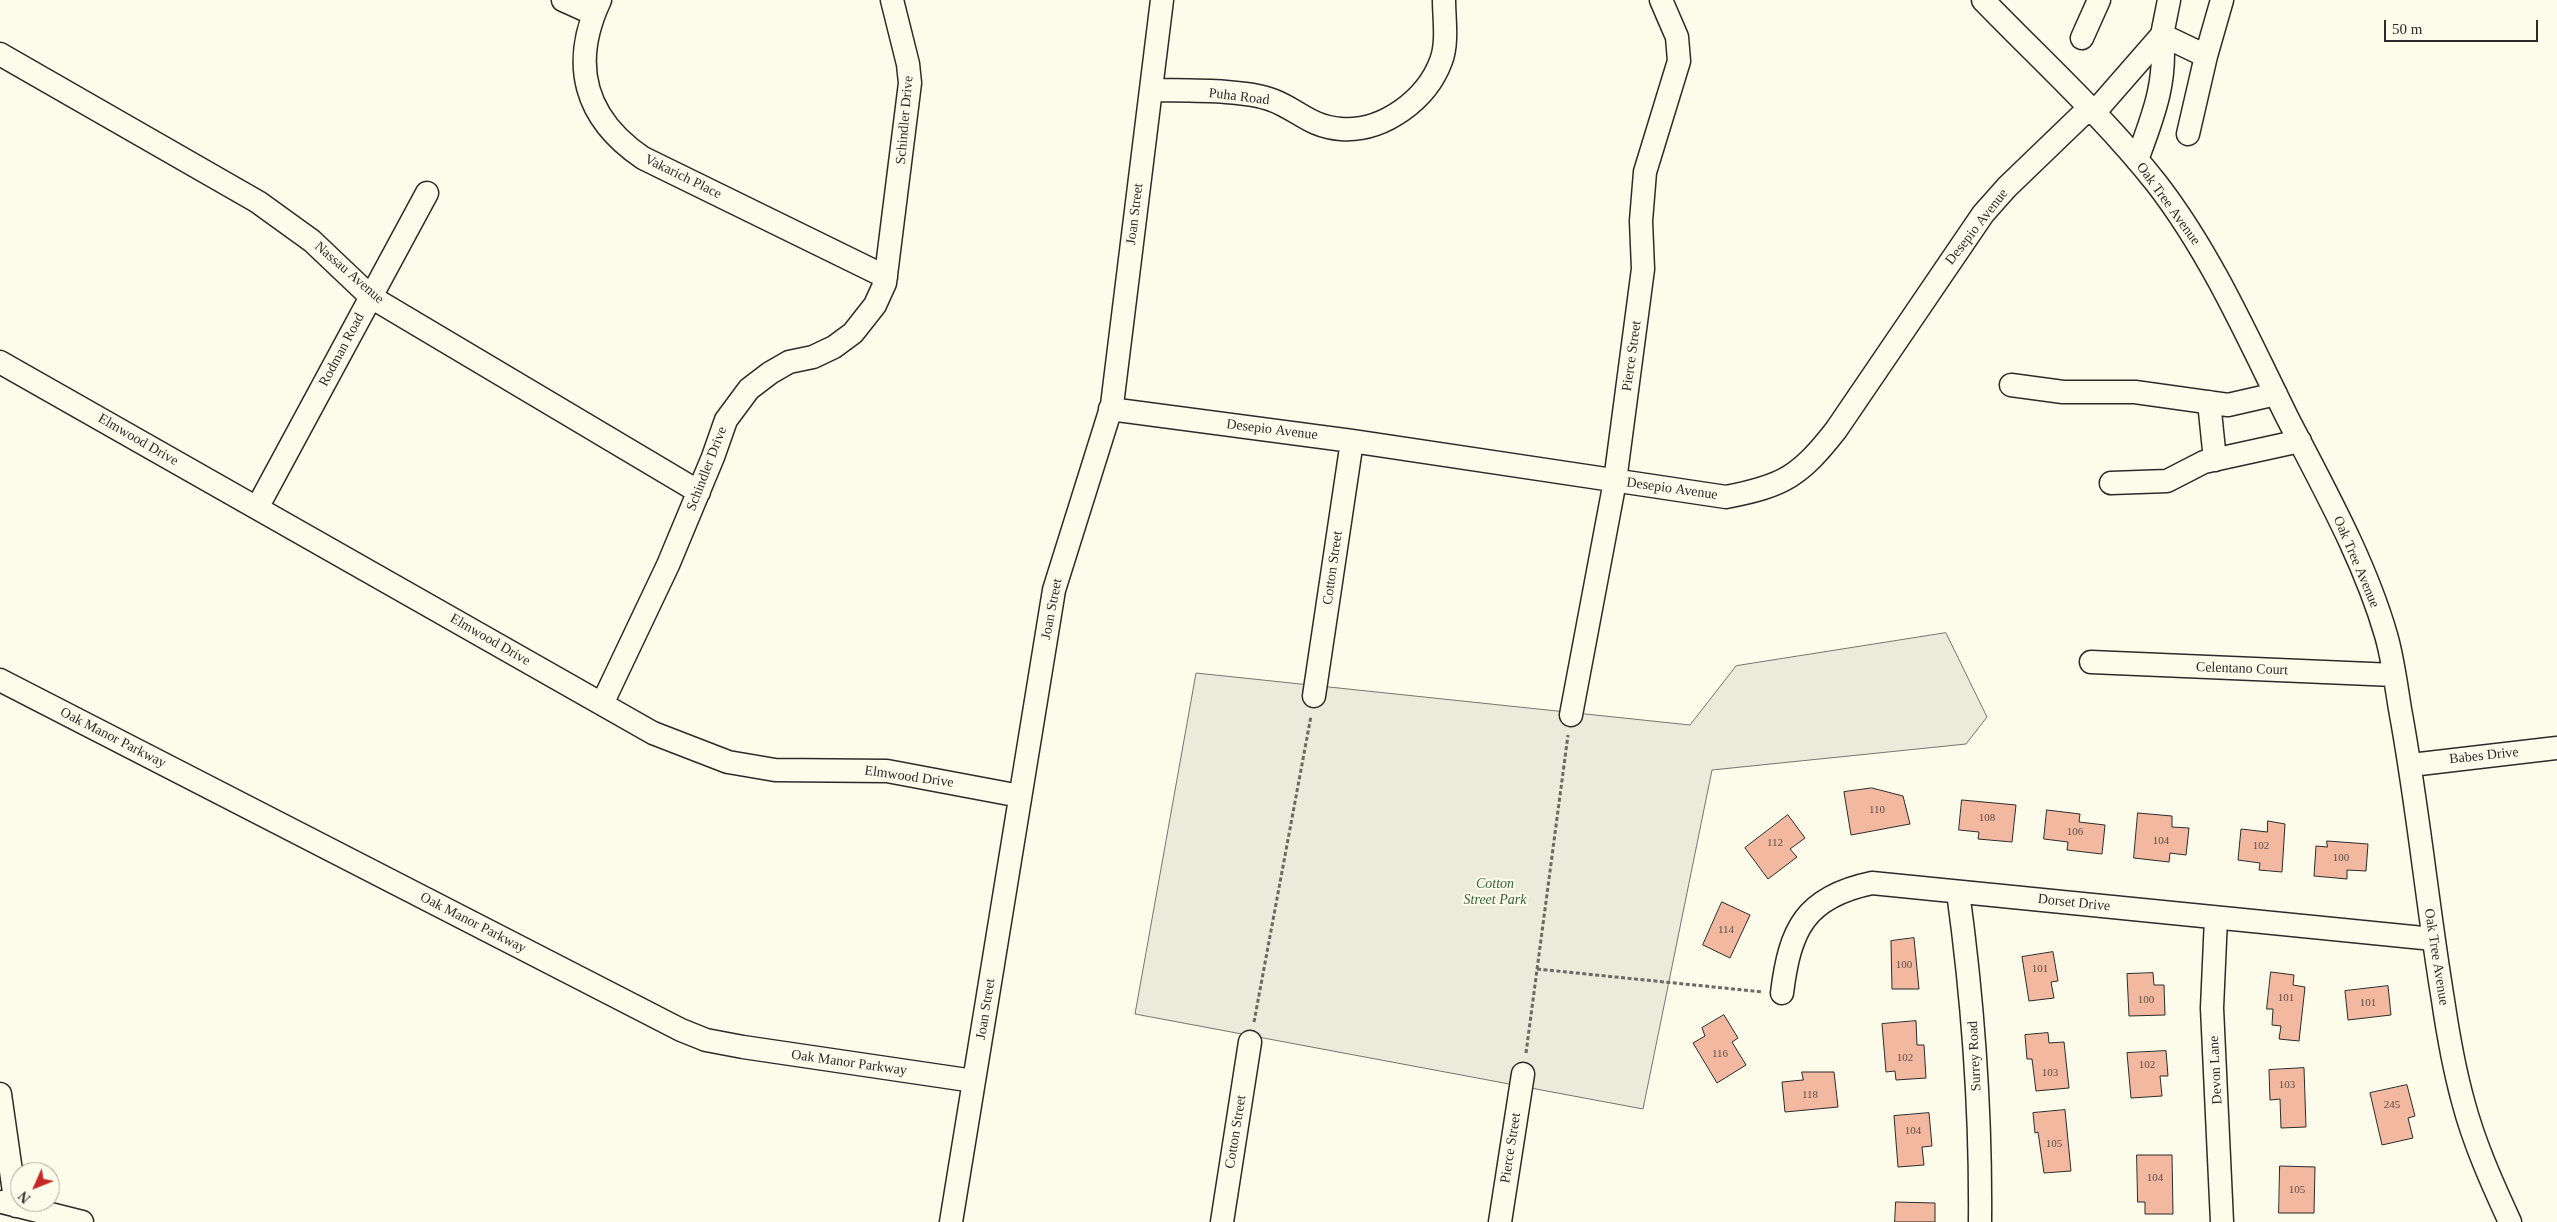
<!DOCTYPE html>
<html>
<head>
<meta charset="utf-8">
<style>
  body { margin:0 }
  #map { position:relative; width:2557px; height:1222px; overflow:hidden; background:#fdfbea; font-family:"Times New Roman",serif }
  canvas { display:block }
  .north { position:absolute; left:10px; top:1162px; width:50px; height:50px; box-sizing:border-box; background:#fdfbea; border:1px solid #a9a89e; border-radius:50%; rotate:226deg; font-size:14px; font-weight:700; line-height:20px; text-align:center; color:#2b2b2b }
  .north::after { content:''; display:block; margin:auto; width:18px; height:22px; background:#c62828; clip-path:polygon(50% 0,100% 100%,50% 72%,0 100%) }
  .scale { position:absolute; left:2384px; top:20px; width:154px; height:22px; box-sizing:border-box; border:2px solid #2b2b2b; border-top:0; padding-left:6px; font-size:15px; line-height:18px; white-space:nowrap; color:#2b2b2b; -webkit-text-stroke:4px #fdfbea; paint-order:stroke }
</style>
</head>
<body>
<div id="map">
<canvas width="2557" height="1222"></canvas>
<div class="north">N</div>
<div class="scale">50 m</div>
</div>
<script>
const context = document.querySelector('canvas').getContext('2d');
context.lineJoin = 'round';
function paint(path, color) { context.fillStyle = color; context.fill(path, 'evenodd'); }
function strokePath(path, color, width, dash) { context.strokeStyle = color; context.lineWidth = width; context.lineCap = dash ? 'butt' : 'round'; context.setLineDash(dash || []); context.stroke(path); }
function write(font, color, halo, rows, align = 'center') {
  context.font = font + ' "Times New Roman",serif'; context.lineWidth = 4; context.setLineDash([]); context.textBaseline = 'middle'; context.strokeStyle = halo; context.fillStyle = color; for (const [text, x, y, turn = 0] of rows) {
    context.save(); context.translate(x, y); context.rotate((+turn || 0) * Math.PI / 180); context.textAlign = isNaN(turn) ? turn : align; if (halo) context.strokeText(text, 0, 0); context.fillText(text, 0, 0); context.restore();
  }
}
const green = new Path2D(`
  M1946 633 1987 717 1966 744 1712 770 1643 1109 1135 1014 1196 673 1690 725 1736 666Z`);
paint(green, '#ecebdb');
strokePath(green, '#74746e', 1);
const building = new Path2D(`
  M1872 788 1903 796 1910 824 1851 835 1844 792Z
  M1962 800 2016 805 2012 842 1978 839 1979 832 1959 830Z
  M2047 810 2080 814 2079 822 2105 825 2102 854 2067 850 2068 842 2044 839Z
  M2138 813 2172 816V827L2189 828 2186 855 2170 853 2169 862 2134 858Z
  M1788 815 1805 838 1790 849 1797 857 1768 879 1745 848Z
  M2268 821 2285 824 2282 872 2259 870 2260 863 2238 860 2241 829 2267 832Z
  M2327 841 2368 844 2366 871 2347 870V879L2314 876 2316 846 2327 847Z
  M1722 902 1750 915 1730 958 1703 945Z
  M1914 938 1919 989H1892L1891 941Z
  M2053 952 2058 981 2051 982 2054 998 2029 1001 2022 957Z
  M2271 972 2294 975 2293 985 2305 987 2299 1041 2279 1039 2281 1026 2272 1025 2273 1009H2267Z
  M2153 973 2154 985H2164L2165 1015 2129 1016 2127 974Z
  M2388 986 2391 1015 2348 1020 2345 991Z
  M1724 1015 1738 1038 1732 1042 1746 1065 1717 1083 1693 1043 1705 1036 1702 1028Z
  M1916 1021 1917 1045H1924L1926 1078 1896 1080 1895 1071 1886 1072 1882 1024Z
  M2048 1033 2049 1043 2064 1042 2069 1088 2036 1091 2032 1059H2027L2025 1035Z
  M2166 1051 2168 1076H2160L2162 1096 2131 1098 2127 1053Z
  M2304 1068 2306 1127 2281 1128 2280 1099 2270 1100 2269 1070Z
  M1802 1072H1834L1838 1107 1785 1112 1782 1082 1803 1080Z
  M2407 1085 2415 1116 2408 1118 2413 1138 2382 1145 2370 1093Z
  M2065 1110 2071 1171 2044 1173 2038 1132 2035 1133 2033 1113Z
  M1929 1113 1932 1146 1922 1147 1924 1165 1898 1167 1894 1116Z
  M2137 1155H2172L2173 1214H2145V1202H2138Z
  M2280 1166 2315 1167 2314 1213H2279Z
  M1896 1202 1935 1203V1222H1895Z`);
paint(building, '#f2b8a0');
strokePath(building, '#2b2b2b', 1);
const minor = new Path2D(`
  M563 0 594 14
  M600 0C570 64 584 118 643 158L886 277
  M1983 0C2041 60 2105 118 2157 184 2211 254 2248 338 2287 417 2323 487 2364 559 2386 635 2393 659 2396 685 2400 709 2418 806 2427 903 2443 1000 2448 1034 2454 1068 2463 1101 2474 1143 2492 1183 2510 1222
  M2169 0 2162 35 2206 56 2188 134
  M2082 38 2099 0
  M0 54 258 202 312 241 371 297 699 492
  M2206 56 2222 0
  M1151 90C1183 91 1243 89 1272 100 1297 109 1310 127 1341 129 1384 132 1427 99 1441 61 1448 43 1444 18 1444 0
  M2093 114 2162 35C2167 83 2153 116 2137 160
  M0 362 653 733 728 762 775 770 887 771 1020 796
  M2011 385 2063 392H2135L2228 405 2276 394
  M2209 402 2215 460
  M1110 409 1352 441 1726 497C1784 486 1800 476 1836 430L1983 214 2007 187 2088 109
  M2111 483 2167 481 2204 462 2300 441
  M257 508 427 193
  M2091 662 2394 675
  M0 680 681 1030 706 1040 743 1047 974 1081
  M1314 696 1352 441
  M602 704 668 565 713 457 726 420 749 389 770 373 789 362 813 357 834 347 853 333 875 305 885 283 910 83 908 64 892 0
  M1571 715 1615 481 1643 269 1641 221 1645 172 1679 61 1677 37 1661 0
  M2411 765 2557 748
  M1958 892C1973 1001 1981 1111 1980 1222
  M2216 918 2212 1008 2222 1222
  M1782 993C1790 929 1805 897 1872 883L2433 939
  M0 1094 16 1206
  M2 1202 82 1222
  M951 1222 1054 590 1112 405 1162 0
  M1222 1222 1250 1042
  M1500 1222 1523 1074`);
strokePath(minor, '#2b2b2b', 25);
strokePath(new Path2D(`
  M1537 969 1763 992
  M1254 1022 1311 716
  M1526 1053 1568 735`), '#6a6964', 3, [4, 2.5]);
strokePath(minor, '#fdfbea', 22);
write('11px', '#5d4e48', null, [
  ["110",1877,810],
  ["108",1987,818],
  ["106",2075,832],
  ["104",2161,841],
  ["112",1775,843],
  ["102",2261,846],
  ["100",2341,858],
  ["114",1726,930],
  ["100",1904,965],
  ["101",2040,969],
  ["101",2286,998],
  ["100",2146,1000],
  ["101",2368,1003],
  ["116",1720,1054],
  ["102",1905,1058],
  ["102",2147,1065],
  ["103",2050,1073],
  ["103",2287,1085],
  ["118",1810,1095],
  ["245",2392,1105],
  ["104",1913,1131],
  ["105",2054,1144],
  ["104",2155,1178],
  ["105",2297,1190]
]);
write('14px', '#2b2b2b', '#fdfbea', [
  ["Puha Road",1239,97,7],
  ["Schindler Drive",905,120,-85],
  ["Vakarich Place",683,177,26],
  ["Oak Tree Avenue",2168,204,54],
  ["Joan Street",1135,214,-83],
  ["Desepio Avenue",1977,227,-52],
  ["Nassau Avenue",349,273,41],
  ["Rodman Road",342,350,-62],
  ["Pierce Street",1632,356,-82],
  ["Desepio Avenue",1272,430,7],
  ["Elmwood Drive",138,440,30],
  ["Schindler Drive",707,469,-69],
  ["Desepio Avenue",1672,489,8],
  ["Oak Tree Avenue",2356,562,67],
  ["Cotton Street",1333,568,-82],
  ["Joan Street",1052,609,-79],
  ["Elmwood Drive",490,640,30],
  ["Celentano Court",2242,669,2],
  ["Oak Manor Parkway",113,738,27],
  ["Babes Drive",2484,756,-6],
  ["Elmwood Drive",909,777,8],
  ["Dorset Drive",2074,903,6],
  ["Oak Manor Parkway",473,923,27],
  ["Oak Tree Avenue",2436,957,81],
  ["Joan Street",986,1009,-81],
  ["Surrey Road",1975,1056,-93],
  ["Oak Manor Parkway",849,1063,8],
  ["Devon Lane",2216,1070,-93],
  ["Cotton Street",1236,1132,-81],
  ["Pierce Street",1511,1148,-81]
]);
write('italic 14px', '#34623c', '#fdfbea', [
  ["Cotton",1495,884],
  ["Street Park",1495,900]
]);
</script>
</body>
</html>
